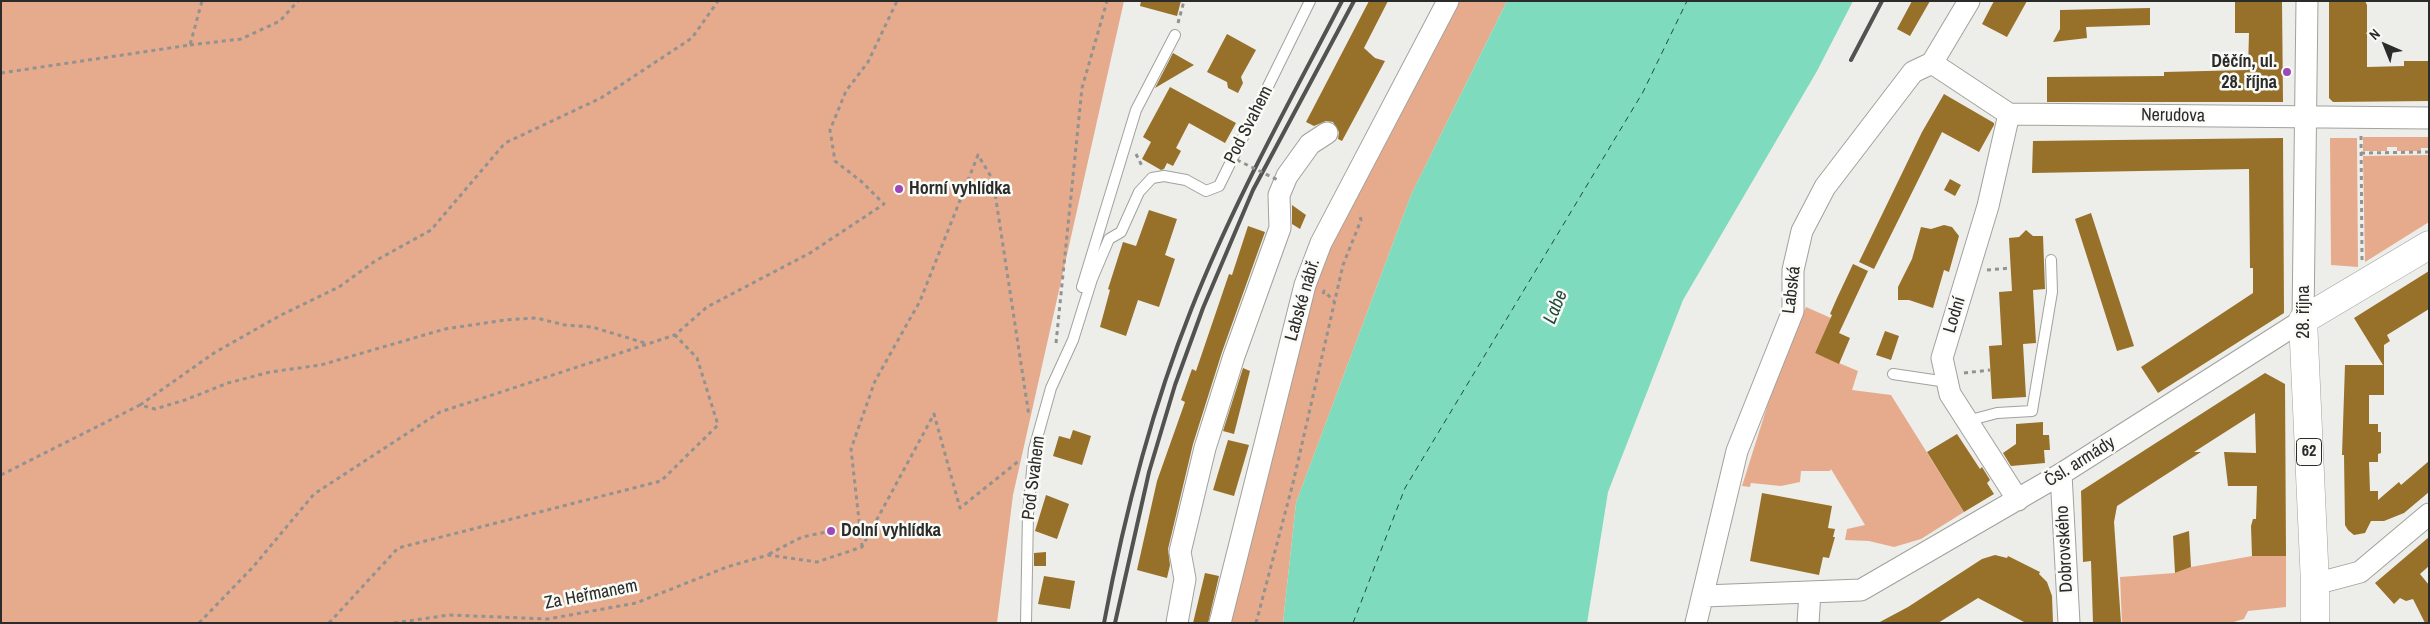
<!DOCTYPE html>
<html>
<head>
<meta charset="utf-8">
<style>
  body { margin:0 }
  #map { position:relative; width:2430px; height:624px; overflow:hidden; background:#edede9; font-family:"Archivo Narrow",sans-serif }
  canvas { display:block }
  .frame { position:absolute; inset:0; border:2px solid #2b2b2a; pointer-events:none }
  .north { position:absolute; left:2360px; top:20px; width:50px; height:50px; -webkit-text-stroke:4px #fafbf6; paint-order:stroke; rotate:316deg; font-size:14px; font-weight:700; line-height:20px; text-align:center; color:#2b2b2a }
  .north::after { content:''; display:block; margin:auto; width:18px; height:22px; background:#2b2b2a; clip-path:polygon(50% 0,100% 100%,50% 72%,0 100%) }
</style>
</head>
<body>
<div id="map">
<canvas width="2430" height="624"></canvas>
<div class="frame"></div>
<div class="north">N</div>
</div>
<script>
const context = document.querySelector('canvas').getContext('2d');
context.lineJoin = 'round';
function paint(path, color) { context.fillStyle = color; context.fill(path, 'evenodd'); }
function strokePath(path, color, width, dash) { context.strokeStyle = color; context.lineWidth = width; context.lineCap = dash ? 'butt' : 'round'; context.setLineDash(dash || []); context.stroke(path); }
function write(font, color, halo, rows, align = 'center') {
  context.font = font + ' "Archivo Narrow",sans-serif'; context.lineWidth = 5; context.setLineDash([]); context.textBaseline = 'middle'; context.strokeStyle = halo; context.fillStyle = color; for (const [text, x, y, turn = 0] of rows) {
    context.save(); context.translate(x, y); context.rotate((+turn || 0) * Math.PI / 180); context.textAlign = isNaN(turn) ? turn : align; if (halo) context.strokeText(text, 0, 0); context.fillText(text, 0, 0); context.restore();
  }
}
paint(new Path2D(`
  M1 1H1124L1013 495 997 623H1Z
  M1460 1H1507L1411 195 1296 503 1283 623H1228L1314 290 1334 236Z
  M2363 137H2429V148H2421V151H2397V147H2387V151H2363Z
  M2330 138H2357L2358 267 2331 265Z
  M2429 155V222L2365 262 2363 156Z
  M1806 307 1831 318 1815 353 1858 371 1852 390 1891 395 1964 512 1921 539 1894 547 1869 541 1845 540 1847 529 1865 525 1831 469 1830 471H1801L1800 482 1781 486 1751 483 1750 487 1742 486 1778 372Z
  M2252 556H2286V607L2248 611 2244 619 2230 623H2122L2120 577 2175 573 2191 567Z`), '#e6ab8d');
paint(new Path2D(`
  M1507 1H1853L1817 71 1683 300 1608 492 1587 623H1283L1296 503 1411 195Z`), '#7edbbd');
strokePath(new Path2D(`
  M1353 623 1405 488 1643 92 1687 1`), '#214b3e', 1, [6, 5]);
paint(new Path2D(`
  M1141 1H1181L1177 16 1140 6Z
  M1369 1H1388L1364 48 1375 58 1385 61 1342 141 1338 139 1339 132 1333 122 1326 121 1314 126 1306 122Z
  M1912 1H1930L1910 36 1897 29Z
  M1994 1H2027L2007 37 1982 24Z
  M2235 1H2282L2283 102H2047V77L2164 76V72L2248 70 2249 33H2235Z
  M2329 1H2365L2367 5V67L2404 66V61H2429V101L2333 102 2329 98Z
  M2150 8V25L2086 27 2087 38 2053 42 2060 29V10Z
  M1227 34 1256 50 1241 77 1243 83 1238 93 1228 88 1227 82 1207 72Z
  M1173 53 1194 65 1155 88Z
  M1170 87 1236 123 1225 143 1189 123 1176 148 1181 151 1173 166 1167 163 1164 169 1161 170 1142 159 1151 142 1143 137Z
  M1944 94 1994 123V125L1979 152 1942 132 1874 269 1859 262 1922 132Z
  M2283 138 2284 313 2158 393 2141 367 2253 293V268H2250L2249 169 2032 173 2033 141Z
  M1950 179 1961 185 1955 196 1944 190Z
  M1292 205 1306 215 1300 229 1292 224Z
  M1149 210 1177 219 1165 255 1175 259 1159 307 1138 300 1126 336 1100 327 1110 290 1108 289 1123 242 1136 246Z
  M2091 213 2134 346 2117 351 2075 219Z
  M1944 225 1952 227 1959 236 1949 272 1944 270 1933 308 1909 300H1898V287L1912 259 1921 227 1931 229Z
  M1248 226 1265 232 1222 352 1193 444 1168 549 1170 565 1167 578 1137 570 1157 481 1185 402 1181 400 1192 369 1196 371 1229 274 1232 275Z
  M2026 230 2033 236H2043L2045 289 2033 290 2036 343 2023 344 2026 397 1992 399 1989 346 2002 345 1999 292 2012 291 2009 238 2019 237Z
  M1853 264 1868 271 1839 333 1850 338 1839 364 1815 353 1832 315 1830 314 1837 298Z
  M2429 271V309L2387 335 2390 341 2384 345V395H2369V424H2378V432H2381V453L2378 454V462H2369L2370 491H2378V500L2399 482 2401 485 2429 461V492L2404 513 2384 521H2371L2365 533 2354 535 2348 530 2345 525 2344 455H2342L2345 365H2383L2354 318Z
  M1885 331 1899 336 1891 360 1876 355Z
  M1243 368 1250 371 1234 434 1223 431Z
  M2265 373 2285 384 2286 556H2252L2251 526 2253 519H2256L2257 486H2228L2224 452 2256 453 2255 413 2194 452H2201L2117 506 2114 522 2121 623H2093L2091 561 2083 562 2081 491Z
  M2043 422V435H2049L2050 450H2044L2045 463 2011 466 2003 453 2016 444V424Z
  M1073 430 1091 436 1082 465 1053 456 1059 436 1070 439Z
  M1957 434 1980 469 1982 467 1990 480 1987 483 1994 494 1964 512 1927 452Z
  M1228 440 1249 445 1234 496 1213 490Z
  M1762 493 1832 506 1828 528 1835 529 1833 537H1835L1829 558 1823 557 1819 575 1750 561Z
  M1046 495 1069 504 1057 539 1035 531Z
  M2189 531 2191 567 2175 573 2173 536Z
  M2429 537V566L2420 574 2429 585V623H2425L2413 599 2406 601 2400 598 2394 604 2375 583Z
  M1046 552V566H1034V553Z
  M1995 555 2007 558 2008 556 2040 572 2039 574 2047 582 2052 596 2053 623H2026L1978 598 1938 623H1878L1908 607 1982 559Z
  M1205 573 1219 576 1208 623H1193Z
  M1044 576 1075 581 1070 609 1038 604Z`), '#977029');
const service = new Path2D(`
  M1082 287 1136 110 1175 35
  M1893 374 1947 382
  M1967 421 1997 413 2032 411 2052 292 2051 260
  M1026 623 1028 514 1034 449 1051 388 1073 340 1092 279 1109 239 1121 232 1139 192 1152 178 1164 176 1186 180 1206 191 1219 186 1310 1`);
const minor = new Path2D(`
  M1932 63 2009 114 2429 118
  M2009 114 1988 206 1942 358 1950 394 2018 500
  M2061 474 2069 623
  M2315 584 2360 572 2429 514
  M1704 596 1861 590 2061 474 2303 320 2307 1
  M1177 623 1185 579 1180 552 1205 448 1234 356 1280 228 1279 195 1287 176 1310 144 1327 133
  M1220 623 1305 285 1321 243 1448 1
  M1696 623 1737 451 1793 311V270L1802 231 1825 187 1913 72 1932 63 1969 1
  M1808 623 1810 593`);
const primary = new Path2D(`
  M2315 623V584L2303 320 2429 245`);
strokePath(service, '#a1a19d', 12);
strokePath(minor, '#a1a19d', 23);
strokePath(primary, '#a1a19d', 29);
strokePath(new Path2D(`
  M1178 23 1184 1
  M190 45 241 39 280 21 298 1
  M1 73 190 45 202 1
  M2361 136 2362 260
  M2361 153 2429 152
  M1136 154 1143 168
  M1987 270 2011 268
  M1323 294 1324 291 1334 301
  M1056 343 1082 88 1107 1
  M1964 373 1990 370
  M140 405 214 353 281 315 339 287 375 261 431 230 505 143 601 98 692 38 718 1
  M1 475 140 405 155 409 185 400 228 383 270 372 321 365 445 329 505 320 536 318 565 325 592 327 645 343
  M862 547 851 449 875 381 920 301 978 155 993 180 1029 416
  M769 554 802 537 831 531
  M199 623 253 567 314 494 440 412 675 335 707 307 810 253 884 204 862 182 835 161 830 130 846 91 868 62 897 1
  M329 623 398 548 661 481 718 425 697 358 675 335
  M394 623 449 615 548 619 636 603 727 567 768 555 817 562 862 547 934 414 960 508 1020 460
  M1256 623 1293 483 1343 265 1361 220 1359 213`), '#929290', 3, [4, 4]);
strokePath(service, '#fff', 10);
strokePath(minor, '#fff', 21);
strokePath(primary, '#fff', 28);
strokePath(new Path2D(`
  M1851 60 1882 1
  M1104 623C1124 516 1151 411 1191 310 1233 203 1289 103 1342 1
  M1115 623 1149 472 1175 385 1203 308 1253 190 1354 1`), '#525250', 4);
strokePath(new Path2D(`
  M1237 160 1278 180`), '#929290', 3, [4, 4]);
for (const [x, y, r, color] of [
  [2287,72,5,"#9b49b8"],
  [899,189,5,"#9b49b8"],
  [831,531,5,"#9b49b8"]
]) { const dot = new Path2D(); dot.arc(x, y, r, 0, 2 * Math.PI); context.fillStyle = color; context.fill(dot); strokePath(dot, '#fafbf6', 2); }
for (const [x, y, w] of [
  [2309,452,25]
]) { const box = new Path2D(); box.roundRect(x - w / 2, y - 13.5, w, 27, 4); context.fillStyle = '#fafbf6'; context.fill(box); strokePath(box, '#2b2b2a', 1); }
write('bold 16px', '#2b2b2a', null, [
  ["62",2309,452]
]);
write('bold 18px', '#2b2b2a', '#fafbf6', [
  ["Děčín, ul.",2277,62,"right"],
  ["28. října",2277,83,"right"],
  ["Horní vyhlídka",909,189],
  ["Dolní vyhlídka",841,531]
], 'left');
write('18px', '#2b2b2a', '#fafbf6', [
  ["Nerudova",2173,116,1],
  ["Pod Svahem",1249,125,-63],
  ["Labská",1792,290,-83],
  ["Labské nábř.",1303,300,-74],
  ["28. října",2304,312,-90],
  ["Lodní",1955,315,-73],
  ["Čsl. armády",2080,462,-32],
  ["Pod Svahem",1034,478,-83],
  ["Dobrovského",2065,549,-93],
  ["Za Heřmanem",591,595,-11]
]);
write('italic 19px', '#214b3e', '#fafbf6', [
  ["Labe",1556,307,-68]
]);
</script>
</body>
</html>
